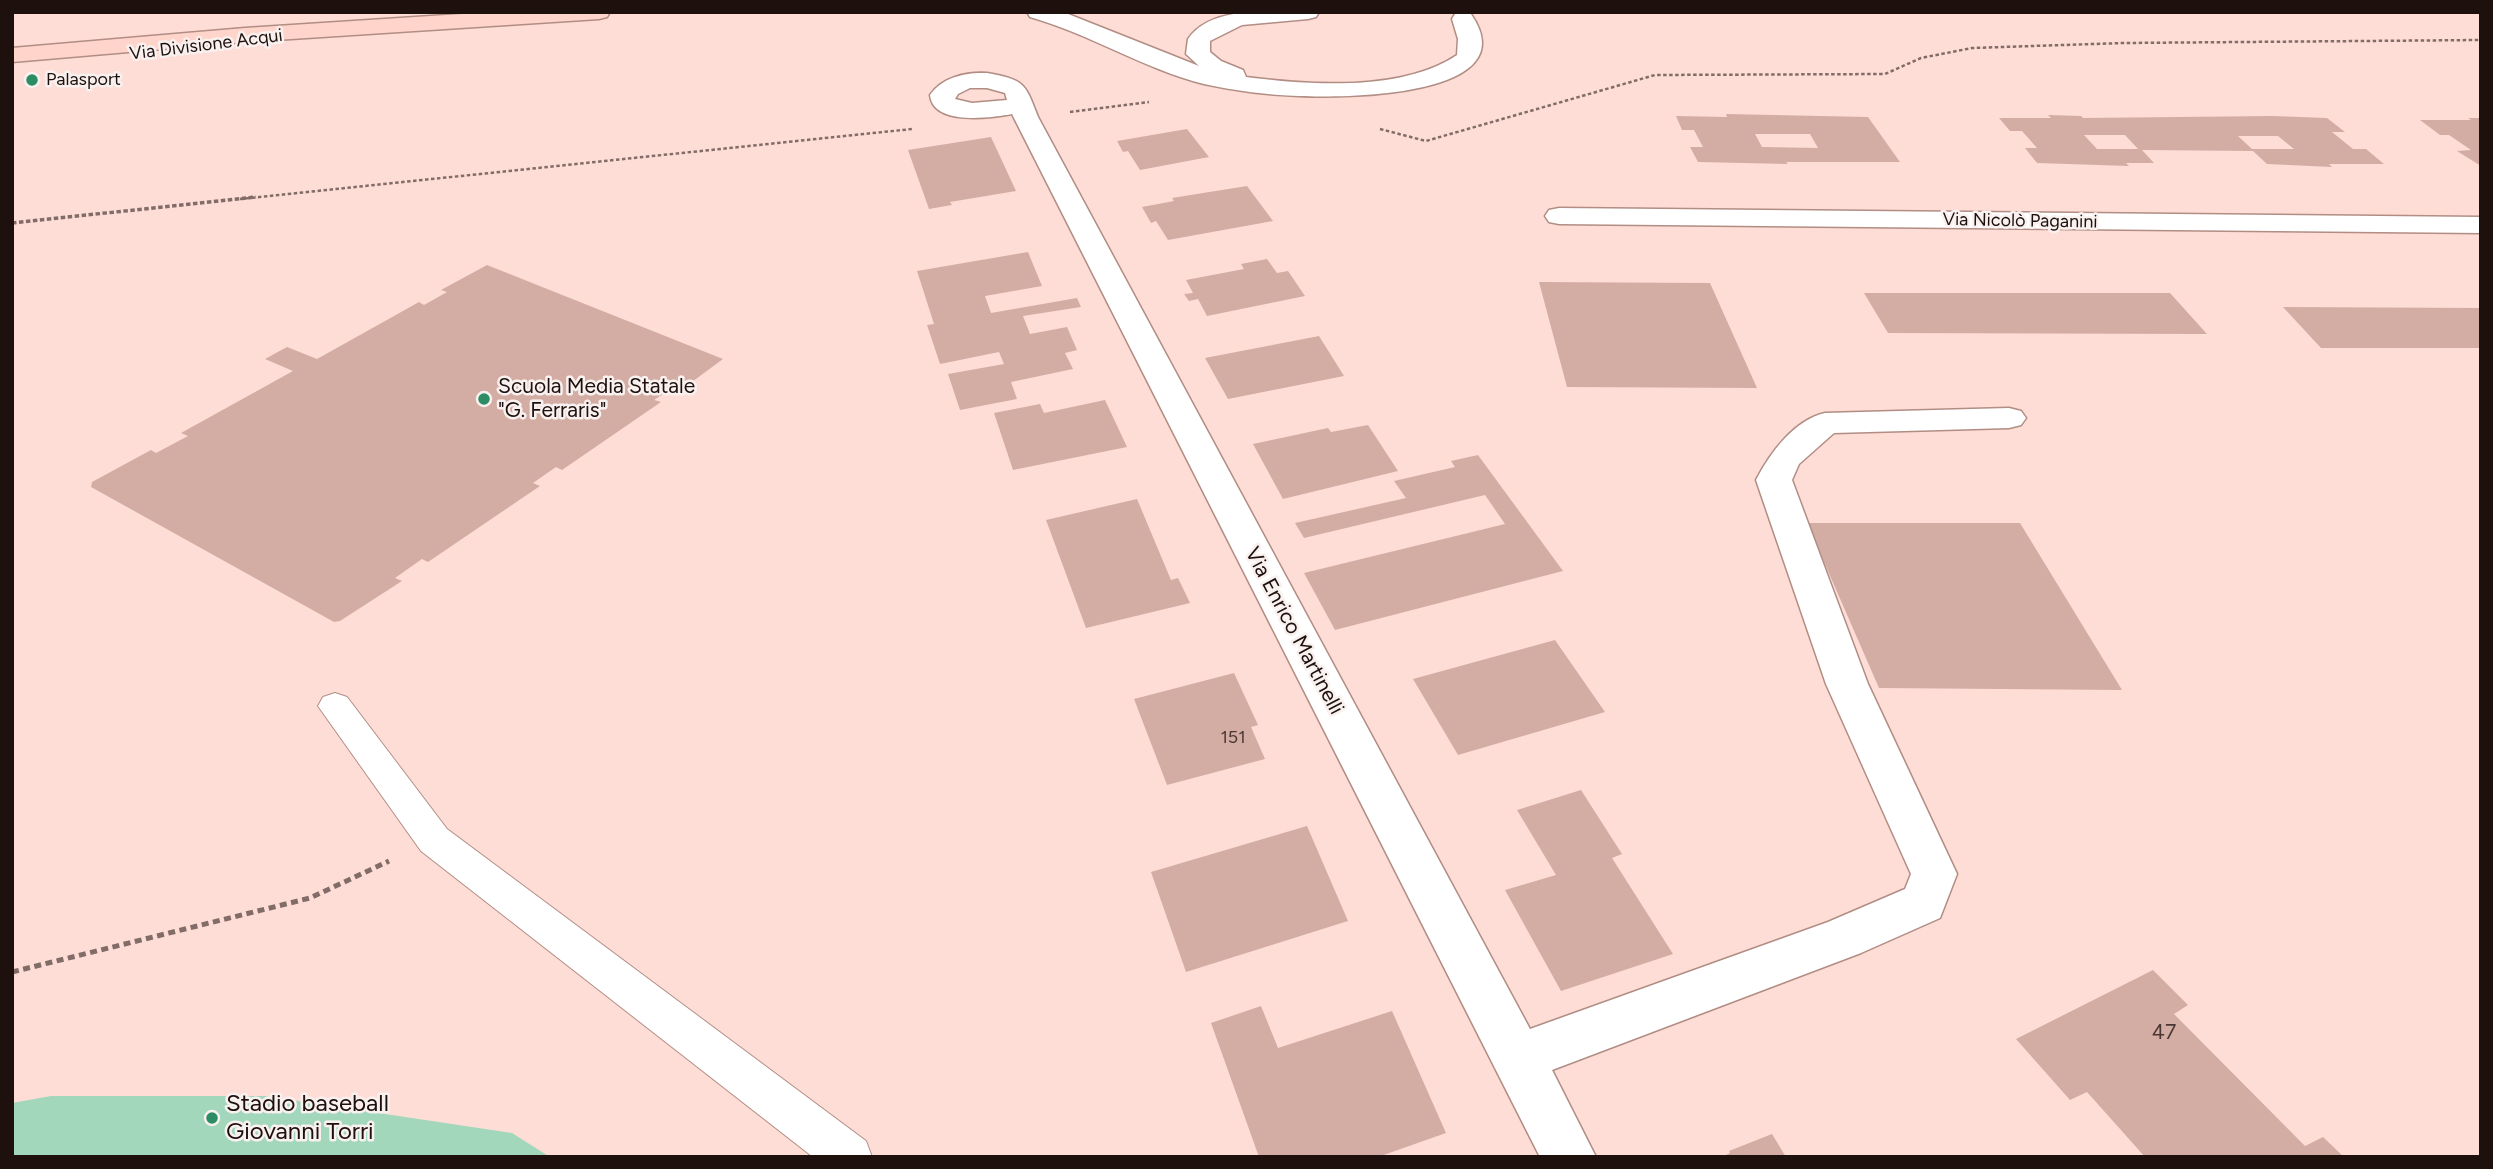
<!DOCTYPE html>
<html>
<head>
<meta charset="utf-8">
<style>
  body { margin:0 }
  #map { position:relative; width:2493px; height:1169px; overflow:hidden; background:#feddd6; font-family:Figtree,sans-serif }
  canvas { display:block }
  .frame { position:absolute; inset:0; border:14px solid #1d100d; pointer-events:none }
</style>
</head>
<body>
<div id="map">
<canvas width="2493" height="1169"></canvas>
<div class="frame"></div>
</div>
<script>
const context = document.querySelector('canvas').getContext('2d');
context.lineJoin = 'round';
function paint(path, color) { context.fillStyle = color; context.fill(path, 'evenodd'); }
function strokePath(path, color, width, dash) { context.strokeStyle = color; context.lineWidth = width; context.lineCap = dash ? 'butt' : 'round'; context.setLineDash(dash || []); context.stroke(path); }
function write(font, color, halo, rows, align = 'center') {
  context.font = font + ' Figtree,sans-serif'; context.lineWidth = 5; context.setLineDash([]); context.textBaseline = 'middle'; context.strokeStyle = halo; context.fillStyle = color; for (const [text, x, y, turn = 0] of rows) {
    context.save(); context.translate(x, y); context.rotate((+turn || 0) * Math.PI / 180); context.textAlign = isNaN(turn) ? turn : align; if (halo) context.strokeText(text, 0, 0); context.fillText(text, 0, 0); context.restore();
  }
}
paint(new Path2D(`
  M51 1096H265L512 1133 550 1157H12V1103Z`), '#a3d7bc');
paint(new Path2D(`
  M1726 114 1868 117 1900 162H1786L1788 164 1698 162 1690 147H1703L1694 130H1682L1676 116 1727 117ZM1755 134H1810L1818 148 1762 147Z
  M2048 115 2081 116 2083 118 2273 116 2327 118 2345 132H2332L2353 149H2366L2384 164H2329L2332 167 2267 164 2253 151 2142 150 2154 163H2126L2129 166 2037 163 2025 148H2037L2022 131H2010L1999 118H2051ZM2084 135H2125L2138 149H2097ZM2238 136H2278L2294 149H2252Z
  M2468 118H2481V166L2457 151 2471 150 2449 135H2440L2420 120H2471Z
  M1187 129 1209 157 1140 170 1128 151 1123 152 1117 141Z
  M991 137 1016 191 950 202 952 205 929 209 908 150Z
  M1247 186 1273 221 1168 240 1156 221 1151 223 1142 207 1174 201 1172 198Z
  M1028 252 1042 286 985 296 991 313 1077 298 1081 307 1023 316 1030 334 1067 327 1077 350 1065 353 1073 369 1011 382 1017 399 960 410 948 374 1004 364 999 352 940 364 927 325 934 324 917 271Z
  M1267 259 1277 273 1288 271 1305 296 1207 316 1198 299 1189 301 1184 294 1193 293 1186 280 1244 269 1241 264Z
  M487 265 723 359 681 390 674 387 654 400 661 402 562 470 556 467 533 483 540 486 428 562 422 559 395 578 402 581 340 621 334 622 91 487 92 482 151 450 156 453 188 436 181 433 293 371 265 359 287 347 317 359 419 302 424 305 447 292 441 290Z
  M1539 282 1710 283 1757 388 1567 387Z
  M1864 293H2170L2207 334 1888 333Z
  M2283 307 2481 308V348H2321Z
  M1319 336 1344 376 1228 399 1205 358Z
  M1105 400 1127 447 1013 470 994 413 1040 404 1044 413Z
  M1368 425 1398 471 1283 499 1253 444 1328 428 1331 432Z
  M1478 455 1563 571 1335 630 1304 573 1505 524 1485 495 1304 538 1295 523 1406 498 1394 481 1455 467 1451 461Z
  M1137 499 1171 580 1178 578 1190 603 1086 628 1046 520Z
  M1807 523H2020L2122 690 1879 688Z
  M1555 640 1605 712 1458 755 1413 679Z
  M1234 673 1258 725 1251 727 1265 759 1167 785 1134 699Z
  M1581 790 1622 854 1612 858 1673 954 1561 991 1505 890 1556 875 1517 810Z
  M1307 826 1348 921 1186 972 1151 872Z
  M2153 970 2188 1005 2174 1014 2305 1146 2323 1137 2344 1157H2145L2087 1092 2070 1100 2016 1039Z
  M1261 1006 1278 1048 1392 1011 1446 1133 1378 1157H1259L1211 1023Z
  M1772 1134 1786 1157H1722L1730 1153 1729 1151Z`), '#d3ada4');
const lane = new Path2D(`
  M335 693 347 697 447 829 866 1141 872 1157H813L421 851 318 706 323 697Z`);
const street = new Path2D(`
  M1027 12 1068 14 1199 66 1186 54 1188 39C1212 3 1281 12 1319 12L1316 17 1308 19 1242 25 1210 41V52L1221 61 1243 70 1246 77C1309 85 1402 92 1457 55L1458 39 1452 19 1455 14H1471C1529 98 1341 98 1299 96 1267 95 1236 91 1204 84 1144 69 1090 34 1030 17Z
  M987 73C1025 80 1025 83 1038 117L1530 1029 1828 922 1905 889 1911 874 1826 684 1756 480C1770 453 1794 420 1825 413L2009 408 2021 411 2026 418 2021 425 2009 428 1834 433 1799 464 1792 480 1868 684 1957 874 1940 918 1861 953 1552 1070 1596 1157H1540L1012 114C991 118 933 126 930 95 942 77 966 72 987 73ZM970 88H987L1005 93 1007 100 972 103 955 99 958 94Z
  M1559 208 2481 217V233L1559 224 1549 222 1545 216 1549 210Z`);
const secondary = new Path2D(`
  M493 12H610L607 17 599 19 245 42 12 62V48L245 28Z`);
strokePath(lane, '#b18d84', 2);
strokePath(street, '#b18d84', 3);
strokePath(secondary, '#b18d84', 3);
strokePath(new Path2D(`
  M1070 112 1149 102
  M1380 129 1426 141 1655 75 1885 74 1921 58 1972 48 2124 43 2481 40
  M240 199 912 129`), '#826c68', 2.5, [3.5, 2.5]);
strokePath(new Path2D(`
  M12 223 256 197`), '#826c68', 3.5, [4.5, 2.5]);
strokePath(new Path2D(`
  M12 972 310 898 389 861`), '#826c68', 5, [7, 4.5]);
paint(lane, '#fff');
paint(street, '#fff');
paint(secondary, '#ffd5cb');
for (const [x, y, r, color] of [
  [32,80,7,"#2c8c64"],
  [484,399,7,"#2c8c64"],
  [212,1118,7,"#2c8c64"]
]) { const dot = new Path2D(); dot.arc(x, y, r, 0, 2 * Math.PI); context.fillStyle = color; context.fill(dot); strokePath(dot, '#f9f1ef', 2.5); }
write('18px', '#1d100d', '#f9f1ef', [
  ["Via Divisione Acqui",206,45,-7],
  ["Via Nicolò Paganini",2020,221,1]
]);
write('18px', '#1d100d', '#f9f1ef', [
  ["Palasport",46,80]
], 'left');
write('18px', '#4a3733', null, [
  ["151",1233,738]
]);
write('21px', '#1d100d', '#f9f1ef', [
  ["Scuola Media Statale",498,387],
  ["\"G. Ferraris\"",498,411]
], 'left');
write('21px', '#1d100d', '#f9f1ef', [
  ["Via Enrico Martinelli",1294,631,62]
]);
write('21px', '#4a3733', null, [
  ["47",2164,1033]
]);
write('24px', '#1d100d', '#f9f1ef', [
  ["Stadio baseball",226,1104],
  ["Giovanni Torri",226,1132]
], 'left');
</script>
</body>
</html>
